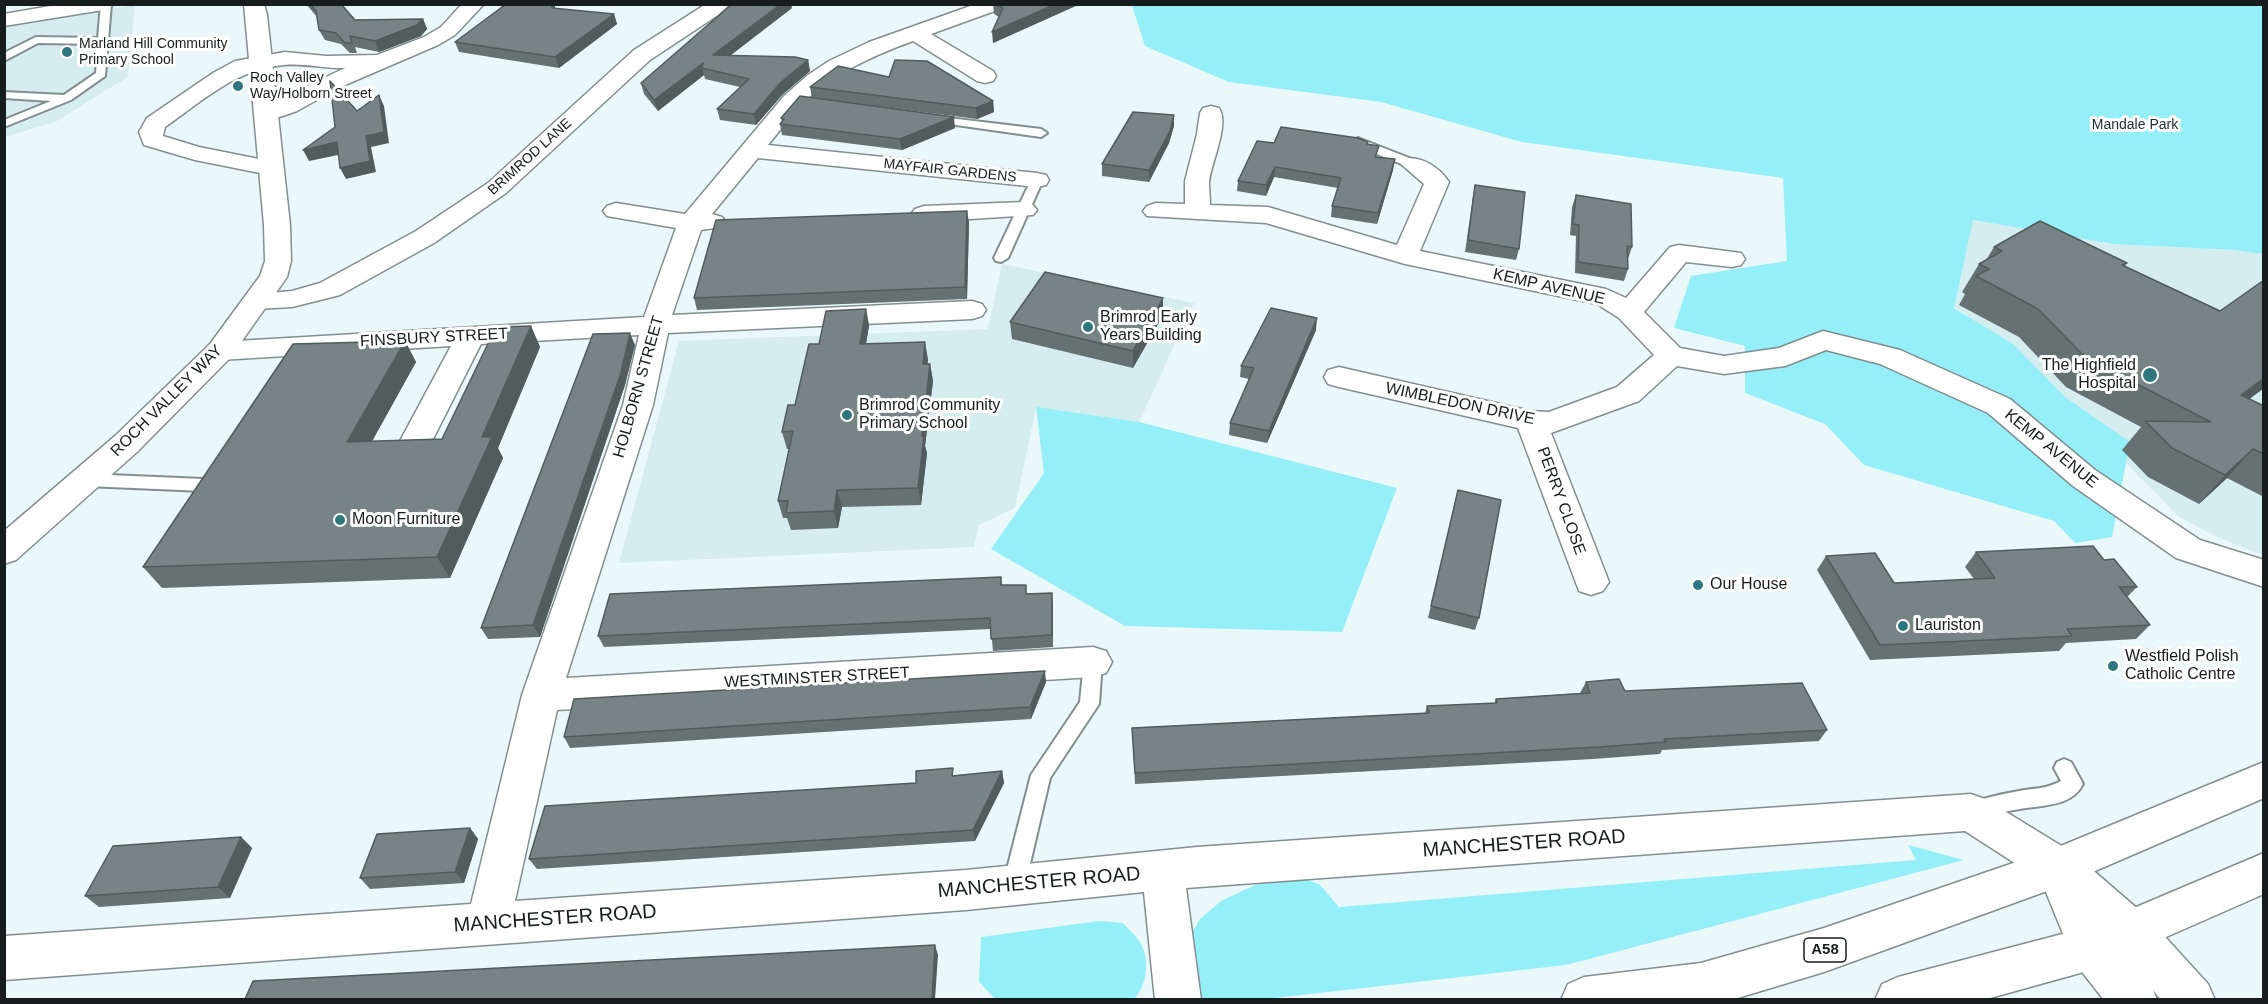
<!DOCTYPE html>
<html>
<head>
<meta charset="utf-8">
<style>
  body { margin:0 }
  #map { position:relative; width:2268px; height:1004px; overflow:hidden; background:#ebf8f9; font-family:Helvetica,sans-serif }
  canvas { display:block }
  .frame { position:absolute; inset:0; border:6px solid #171c1c; pointer-events:none }
</style>
</head>
<body>
<div id="map">
<canvas width="2268" height="1004"></canvas>
<div class="frame"></div>
</div>
<script>
const context = document.querySelector('canvas').getContext('2d');
context.lineJoin = 'round';
function paint(path, color) { context.fillStyle = color; context.fill(path, 'evenodd'); }
function strokePath(path, color, width, dash) { context.strokeStyle = color; context.lineWidth = width; context.lineCap = dash ? 'butt' : 'round'; context.setLineDash(dash || []); context.stroke(path); }
function write(font, color, halo, rows, align = 'center') {
  context.font = font + ' Helvetica,sans-serif'; context.lineWidth = 6; context.setLineDash([]); context.textBaseline = 'middle'; context.strokeStyle = halo; context.fillStyle = color; for (const [text, x, y, turn = 0] of rows) {
    context.save(); context.translate(x, y); context.rotate((+turn || 0) * Math.PI / 180); context.textAlign = isNaN(turn) ? turn : align; if (halo) context.strokeText(text, 0, 0); context.fillText(text, 0, 0); context.restore();
  }
}
paint(new Path2D(`
  M135 5 128 77 55 122 5 137V26Z
  M1973 220 2113 244 2233 250 2263 254V555L2219 538 2179 517 2010 346 1901 269Z
  M1002 264 1194 303 1139 422 1036 408 1015 508 979 525 974 547 619 563 679 341 988 329Z`), '#d6edef');
paint(new Path2D(`
  M1132 5H2263V254L2233 250 2113 244 1973 220 1954 308 2013 344 2065 397 2130 442 2112 537 2075 543 2054 521 1864 465 1825 424 1745 393V346L1674 328 1691 276 1787 261 1783 178 1522 142 1381 102 1229 82 1145 46Z
  M1036 407 1139 422 1397 488 1342 632 1125 626 991 549 1044 473Z
  M1908 845 1964 860 1566 965 1266 999H1196L1189 938 1200 919 1221 901 1255 885 1298 875 1320 885 1339 907 1916 860Z
  M1099 921 1123 923C1128 929 1135 934 1139 941 1151 957 1147 987 1134 999H995L979 982 981 937Z`), '#94eff9');
const service = new Path2D(`
  M101 4H111L105 76 71 100 4 127V120L51 101 4 98V92L64 95 96 73 98 44 38 43 4 61V53L36 37 98 38Z
  M932 116 1041 129 1047 133 1041 137 928 121 926 119Z
  M1358 138 1417 161 1419 164 1413 168 1409 167 1354 145 1352 142Z
  M1037 176 1043 180 1008 258 1001 262 996 261 994 258 1031 180Z
  M86 474 203 479 209 481 211 485 209 489 203 491 86 486 80 484 78 480 80 476Z
  M1093 654 1100 657 1102 662 1099 704 1050 778 1025 885 1022 892 1014 895 1006 892 1003 885 1031 775 1080 702 1084 662 1086 657Z
  M2064 759 2071 762 2083 784C2072 807 2041 805 2020 809 2005 811 1989 816 1974 820L1967 817 1964 811 1967 805C1983 798 2002 794 2019 791 2034 788 2047 789 2061 781L2054 768 2057 762Z`);
const minor = new Path2D(`
  M62 4H113L110 8 103 10 4 26V14Z
  M462 4H484L455 35 438 45 338 88 297 111 268 121 260 119 257 114C261 107 333 74 345 68 325 69 304 63 284 65 238 68 202 101 165 127L163 136 199 147 279 163 282 168 279 173 270 175 195 160 144 145 139 132 147 118 213 73 235 61 285 52 326 56 377 55 424 37 441 27Z
  M706 4H730L718 15 650 60 506 193 434 243 340 295 292 307 256 309 246 307 242 301 246 295 292 291 320 283 416 231 488 183 634 50Z
  M976 4H1006L1003 8 931 34 993 71 996 76 993 81 985 83 977 81 913 41C872 56 832 74 801 105 789 117 779 132 768 145L1037 173 1046 175 1049 180 1046 185 1037 187 758 158 712 214 722 217 726 222 722 227 701 230 672 315 972 301 982 304 986 310 982 316 972 319 668 333 653 405 566 678 1093 647 1106 651 1112 662 1106 673 1093 677 557 710 515 901 966 870 1197 847 1971 794 1985 799 2073 853 2147 917 2208 984 2215 1000H2161L2153 990 2157 1000H2104L2075 963 2041 880 1965 831 1186 888 1201 1000H1155L1144 892 966 910 4 980V936L471 904 522 695 623 405 639 335 481 344 432 441 427 449 416 452 405 449 400 441 451 346 220 360 210 358 205 351 210 344 220 342 644 317 676 228 607 216 603 211 607 206 616 203 685 214 784 96 808 75 829 61 869 42Z
  M1211 106 1219 108C1230 124 1211 163 1209 182 1209 189 1210 198 1210 205L1268 207 1397 245 1424 184 1401 164 1404 159C1421 155 1440 168 1449 182L1420 251 1606 289 1626 298 1670 247 1679 245 1741 253 1745 259 1741 265 1732 267 1686 262 1644 312 1680 348 1724 356 1779 348 1823 331 1900 350 2010 399 2095 470 2200 540 2264 560V587L2176 558 2073 486 1988 413 1880 364 1826 350 1785 366 1724 374 1677 366 1639 401 1551 433 1609 582 1603 591 1591 595 1579 591 1518 428 1339 387 1328 384 1324 377 1328 370 1339 367 1531 411 1549 412 1617 387 1654 355 1619 318 1597 304 1405 264 1266 223 1147 216 1143 211 1147 206 1156 203 1185 204V181L1197 134 1200 113 1203 108Z
  M1024 202 1033 205 1037 210 1033 215 924 222 915 219 911 214 915 209 924 206Z`);
const secondary = new Path2D(`
  M244 4H264L267 15 290 225 291 261 287 277 230 358 137 452 16 560 4 564V531L115 436 210 344 260 276 265 261 264 225Z`);
const trunk = new Path2D(`
  M2264 762V798L2058 887 1824 972 1731 1000H1561L1568 984 1584 977 1701 963 1824 928 2051 850Z
  M2264 853V894L2091 970 1983 1000H1875L1882 984 1898 977 2089 927Z`);
strokePath(service, '#828e8f', 4);
strokePath(minor, '#828e8f', 3);
strokePath(secondary, '#828e8f', 3);
strokePath(trunk, '#828e8f', 3);
paint(service, '#fff');
paint(minor, '#fff');
paint(secondary, '#fff');
paint(trunk, '#fff');
paint(new Path2D(`
  M306 4H343L344 8 355 20 423 19 427 29 421 36 379 52 355 47 357 53H350L341 44 325 40 319 30 317 17Z
  M555 4V9L614 14 617 24 559 68 459 52 455 42Z
  M993 4H1080L993 43 999 17 994 14Z
  M792 8 730 56 808 60 810 71 783 94 756 125 720 120 717 109 740 87 705 79 704 75 658 111 644 94 641 83Z
  M810 87 993 101 994 112 977 119 859 104 955 128 902 150 782 135 780 124 782 122 781 118 812 98Z
  M1174 126 1169 143 1149 182 1102 176V164Z
  M1274 143 1368 144 1377 157 1395 159 1393 170 1377 224 1331 217 1332 206 1338 188 1274 177 1266 196 1237 191 1238 181Z
  M1475 185 1519 249 1516 260 1465 252 1473 196Z
  M1576 195 1632 247 1628 259V269L1624 281 1575 273 1576 236 1570 235 1572 207Z
  M969 222 967 299 697 310 694 298Z
  M1994 247 2127 263 2125 266 2220 311 2264 280V388L2249 399 2264 406V497L2227 478 2199 504 2148 477 2122 450 2141 427 2066 387 2019 337 1959 305 1965 294 1962 292 1979 264 1986 260Z
  M866 309 869 326 866 343 928 359 927 364H930L933 381 925 446 927 453 921 505 842 507 838 528 791 530 787 518H783L778 501 789 449H787L782 432 795 405 819 344Z
  M1163 315 1133 368 1012 339 1010 322Z
  M531 326 540 347 498 448 503 458 450 578 162 588 143 567 405 341 416 362 372 441 442 439Z
  M1316 330 1267 443 1229 435 1230 423 1249 379 1240 377 1241 366Z
  M635 345 625 385 540 637 488 639 481 628Z
  M1458 490 1479 618 1475 630 1428 618Z
  M1976 552 2104 560 2137 587 2127 597 2150 625 2136 639 2066 643 2059 651 1870 660 1817 570 1826 556 1894 583 1974 579 1965 567Z
  M1001 577 1002 585 1027 594 1052 593 1053 647 993 651 991 629 604 647 598 636Z
  M1046 682 1031 719 570 748 564 737Z
  M1586 682 1625 691 1827 730 1819 741 1662 750 1660 754 1593 759 1135 784 1132 728 1425 713 1427 706 1494 704 1496 699 1580 693Z
  M1002 771 1004 783 975 841 537 869 529 859 916 783Z
  M470 828 478 839 464 883 370 889 360 878Z
  M241 837 252 848 230 898 99 907 85 896Z`), '#667172');
paint(new Path2D(`
  M552 4H555V18L552 8Z
  M781 4H791L792 8 716 66 713 55Z
  M1056 4H1080L993 43 992 32Z
  M614 14 617 24 559 68 555 57Z
  M423 19 427 29 421 36 379 52 375 41Z
  M808 60 810 71 783 94 756 125 754 114 780 83Z
  M703 63 702 68 704 75 658 111 654 100Z
  M379 95 384 106 389 143 371 147 376 172 346 179 340 168 366 136Z
  M993 101 994 112 977 119 976 108Z
  M1174 115V126L1169 143 1149 182V170Z
  M954 117 955 128 902 150 900 139Z
  M337 142 343 154 309 161 303 150Z
  M1395 159 1393 170 1377 224 1378 213Z
  M1275 167 1274 177 1266 196V185Z
  M967 211 969 222 967 299 965 287Z
  M1163 298V315L1133 368V351Z
  M866 309 869 326 863 361 860 344Z
  M1317 318 1316 330 1267 443 1269 431Z
  M531 326 540 347 498 448 503 458 450 578 437 557 482 437Z
  M630 333 635 345 625 385 540 637 533 625Z
  M405 341 416 362 360 463 347 442Z
  M925 342 928 359 926 381 923 364Z
  M930 364 933 381 925 446 927 453 921 505 918 488 922 436Z
  M2264 378V388L2216 424 2241 395Z
  M2253 449 2227 478 2199 504 2225 475Z
  M837 490 842 507 838 528 834 511Z
  M1052 593 1053 605V647L1052 635Z
  M1045 671 1046 682 1031 719 1030 707Z
  M1002 771 1004 783 975 841 973 830Z
  M470 828 478 839 464 883 455 872Z
  M241 837 252 848 230 898 218 887Z
  M935 945 938 955 935 999H932Z`), '#535c5c');
const building = new Path2D(`
  M310 4H341L355 20 423 19 417 25 375 41 350 36 352 43H345L336 33 319 30 316 11Z
  M506 4H552V8L614 14 555 57 455 42Z
  M732 4H781L713 55 795 57 808 60 780 83 754 114 717 109 749 79 702 68 703 63 654 100 641 83Z
  M995 4H1056L992 32 1003 8Z
  M895 60 927 61 993 101 976 108 810 87 838 66 889 77Z
  M330 81 357 111 379 95 384 132 366 136 370 161 340 168 337 142 303 150 335 127Z
  M800 96 954 117 900 139 780 124 784 119 781 118Z
  M1133 112 1174 115 1170 131 1149 170 1102 164Z
  M1281 127 1358 138 1368 142 1367 144 1379 146 1375 157 1395 159 1378 213 1332 206 1341 178 1275 167 1266 185 1238 181 1257 141 1274 143Z
  M1475 185 1525 192 1519 249 1468 240Z
  M1576 195 1631 204 1632 247 1627 246 1628 269 1578 262 1579 225 1573 224Z
  M967 211 965 287 694 298 716 220Z
  M2040 221 2127 263 2122 265 2220 311 2264 280V378L2241 395 2264 406V454L2253 449 2225 475 2172 448 2145 421 2211 422 2086 358 2038 309 1976 276 1989 269 1979 264 2002 251 1994 247Z
  M1045 272 1163 298 1133 351 1010 322Z
  M1271 308 1317 318 1269 431 1230 423 1254 368 1241 366Z
  M866 309 860 344 925 342 923 364H930L922 436H924L918 488 837 490 834 511 786 513 788 501H778L793 431 782 432 788 405H795L809 344H819L826 311Z
  M531 326 482 437H492L437 557 143 567 293 344 405 341 347 442 442 439 496 327Z
  M630 333 621 373 533 625 481 628 593 334Z
  M1458 490 1501 500 1479 618 1431 606Z
  M2093 546 2104 560 2114 559 2137 587H2119L2150 625 2067 629 2072 636 1880 645 1826 556 1875 553 1894 583 1995 578 1976 552Z
  M1001 577V585H1026V594L1052 593V635L991 639 990 618 598 636 610 594Z
  M1045 671 1030 707 564 737 574 699Z
  M1619 679 1625 691 1802 683 1827 730 1664 739 1666 742 1598 747 1135 773 1132 728 1429 713 1427 706 1497 703 1496 699 1590 693 1586 682Z
  M953 768 952 776 1002 771 973 830 529 859 545 806 916 783V771Z
  M470 828 455 872 360 878 377 834Z
  M241 837 218 887 85 896 113 846Z
  M935 945 932 999H245L253 981Z`);
paint(building, '#778384');
strokePath(building, '#535c5c', 1.5);
for (const [x, y, r, color] of [
  [67,52,6,"#2f777f"],
  [238,86,6,"#2f777f"],
  [1088,327,6,"#2f777f"],
  [2150,375,8,"#2f777f"],
  [847,415,6,"#2f777f"],
  [340,520,6,"#2f777f"],
  [1698,585,6,"#2f777f"],
  [1903,626,6,"#2f777f"],
  [2113,666,6,"#2f777f"]
]) { const dot = new Path2D(); dot.arc(x, y, r, 0, 2 * Math.PI); context.fillStyle = color; context.fill(dot); strokePath(dot, '#fff', 2); }
write('14px', '#171c1c', '#fff', [
  ["Marland Hill Community",79,44],
  ["Primary School",79,60],
  ["Roch Valley",250,78],
  ["Way/Holborn Street",250,94]
], 'left');
write('14px', '#182e31', '#fff', [
  ["Mandale Park",2135,125]
]);
write('14px', '#171c1c', '#fff', [
  ["BRIMROD LANE",530,157,-42],
  ["MAYFAIR GARDENS",950,171,6]
]);
for (const [x, y, w] of [
  [1825,950,42]
]) { const box = new Path2D(); box.roundRect(x - w / 2, y - 12, w, 24, 4.5); context.fillStyle = '#fff'; context.fill(box); strokePath(box, '#171c1c', 1.5); }
write('bold 15px', '#171c1c', null, [
  ["A58",1825,950]
]);
write('16px', '#171c1c', '#fff', [
  ["KEMP AVENUE",1549,287,13],
  ["FINSBURY STREET",434,338,-3],
  ["HOLBORN STREET",639,387,-74],
  ["ROCH VALLEY WAY",167,401,-45],
  ["WIMBLEDON DRIVE",1460,404,12],
  ["KEMP AVENUE",2051,449,39],
  ["PERRY CLOSE",1561,501,70],
  ["WESTMINSTER STREET",817,678,-3]
]);
write('16px', '#171c1c', '#fff', [
  ["Brimrod Early",1100,318],
  ["Years Building",1100,336],
  ["The Highfield",2136,366,"right"],
  ["Hospital",2136,384,"right"],
  ["Brimrod Community",859,406],
  ["Primary School",859,424],
  ["Moon Furniture",352,520],
  ["Our House",1710,585],
  ["Lauriston",1915,626],
  ["Westfield Polish",2125,657],
  ["Catholic Centre",2125,675]
], 'left');
write('20px', '#171c1c', '#fff', [
  ["MANCHESTER ROAD",1524,844,-4],
  ["MANCHESTER ROAD",1039,883,-5],
  ["MANCHESTER ROAD",555,919,-4]
]);
</script>
</body>
</html>
